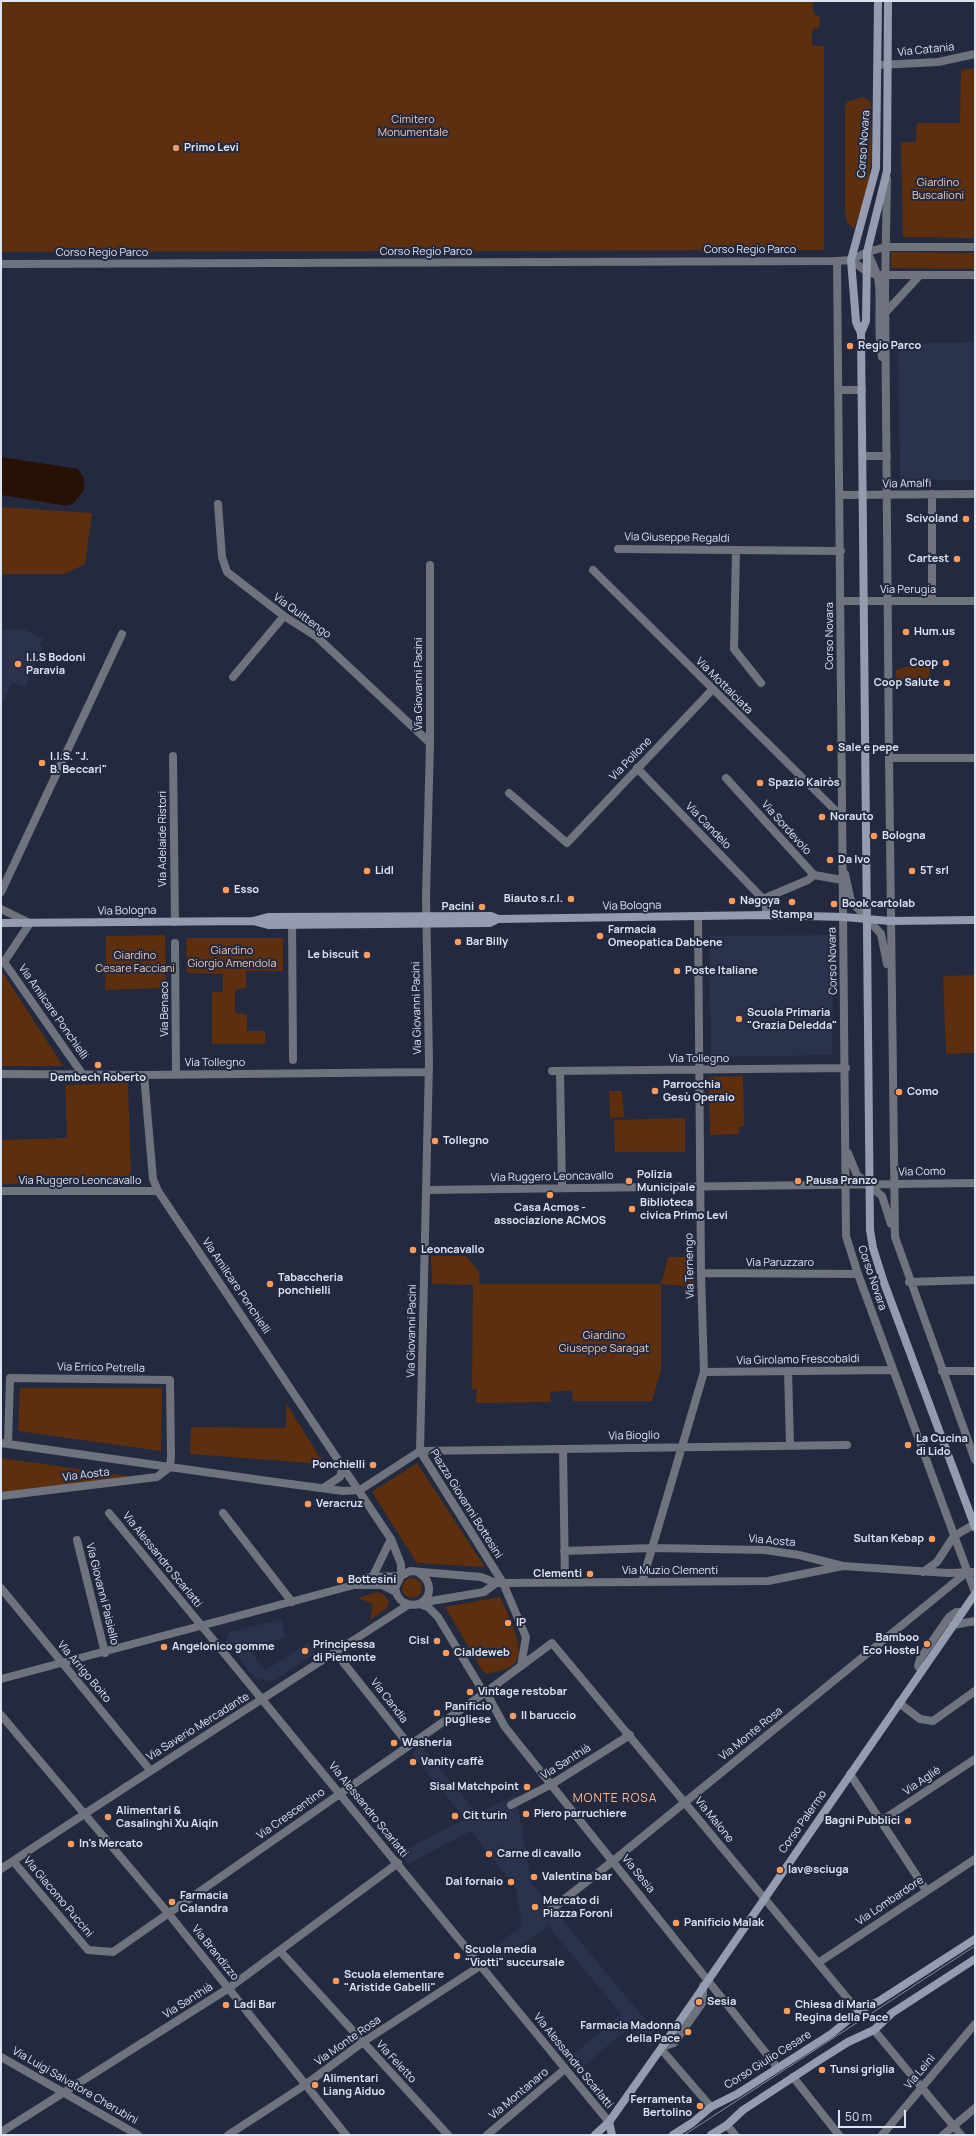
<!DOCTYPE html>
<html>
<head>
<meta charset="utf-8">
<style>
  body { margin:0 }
  #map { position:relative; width:976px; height:2136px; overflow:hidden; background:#23293f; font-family:Manrope,sans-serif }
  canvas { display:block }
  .frame { position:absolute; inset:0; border:2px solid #dee2f1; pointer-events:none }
  .scale { position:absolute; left:838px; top:2110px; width:68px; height:18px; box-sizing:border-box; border:2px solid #dee2f1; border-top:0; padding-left:5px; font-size:12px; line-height:14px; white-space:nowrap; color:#dee2f1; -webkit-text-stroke:3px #23293f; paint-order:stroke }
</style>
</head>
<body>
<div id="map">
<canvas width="976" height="2136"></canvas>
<div class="frame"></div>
<div class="scale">50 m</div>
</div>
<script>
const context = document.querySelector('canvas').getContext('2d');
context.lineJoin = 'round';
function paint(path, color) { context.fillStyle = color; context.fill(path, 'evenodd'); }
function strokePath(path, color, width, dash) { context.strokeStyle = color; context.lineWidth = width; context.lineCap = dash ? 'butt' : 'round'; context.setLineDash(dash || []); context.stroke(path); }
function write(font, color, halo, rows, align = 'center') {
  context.font = font + ' Manrope,sans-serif'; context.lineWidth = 4; context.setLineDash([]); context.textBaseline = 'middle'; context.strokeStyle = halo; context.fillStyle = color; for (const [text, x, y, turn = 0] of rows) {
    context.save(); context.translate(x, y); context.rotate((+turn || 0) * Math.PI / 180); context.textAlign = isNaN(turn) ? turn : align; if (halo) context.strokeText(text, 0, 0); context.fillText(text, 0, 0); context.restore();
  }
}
paint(new Path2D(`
  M975 342V480H900L898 344Z
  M24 629 43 639 40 645 43 647 25 687 12 682 1 706V630Z
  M833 935 832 1055 711 1057 709 936Z
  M282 1619 285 1638 247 1648 266 1670 308 1643 316 1653 272 1682 255 1678 226 1642 229 1632Z
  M421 1746 477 1813 516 1795 531 1882 659 2036 650 2049 631 2026 577 2072 567 2060 621 2014 548 1926 491 1968 482 1956 522 1926 516 1888 471 1831 408 1864 399 1853 465 1819 411 1753Z`), '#2b324e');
paint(new Path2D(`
  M1 1H813V11L815 15 820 16 819 29 815 28 812 31V45L824 46V250L1 252Z
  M975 68V238L903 237 901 142H916L917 123H960L961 70Z
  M863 97 871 102 872 155 867 191 854 229 847 223 845 210V107L847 102Z
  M891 252 975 253V269L891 268Z
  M1 507 92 513 85 564 65 574H1Z
  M929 660 930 674 925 681H896V670Z
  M165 935 166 988 105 990 106 936Z
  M186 938H283V971H246V988L235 990V1013L247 1014V1031H265V1044H212V992H223V974L187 973Z
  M1 972 3 973 63 1066H1Z
  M975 975V1053L946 1054 943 976Z
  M743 1076 744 1126 739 1127V1134L710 1135 709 1077Z
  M128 1083 131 1181 1 1184V1140L67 1138 65 1085Z
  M609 1091H622L624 1117 610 1118Z
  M685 1118V1152H615L614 1120Z
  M431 1256H466L479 1272 480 1284H661L668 1257H694V1287L661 1284V1370L652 1401H573L572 1390 550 1392 551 1402 476 1403 477 1389H472L473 1285 432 1284Z
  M20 1388H162L161 1451 18 1431Z
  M286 1403 324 1464 190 1454 191 1427 286 1428Z
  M1 1458 135 1477 1 1492Z
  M417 1463 485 1567 417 1563 372 1492Z
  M402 1588a10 10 0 1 1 20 0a10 10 0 1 1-20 0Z
  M378 1592 384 1595 389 1601 387 1608 370 1620 373 1604 358 1598Z
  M500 1597C506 1611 529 1652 513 1665 507 1670 494 1672 486 1674L482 1670 445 1607Z`), '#5d2f0f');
paint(new Path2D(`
  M1 457 78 469 84 478V490L74 503 67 506 1 495Z`), '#281104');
strokePath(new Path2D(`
  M879 65 938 62 975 54
  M887 179 885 291 889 758 895 1237 975 1460
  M867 252C872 262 878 273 879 284 881 309 877 333 882 357
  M837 261 846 1236 858 1274 975 1592
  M886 312 920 275
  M840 390H862
  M863 456H887
  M932 494V601
  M840 495 975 494
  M218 504 222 557 227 572 284 616 317 637 430 743
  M618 549 841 551
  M736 550 734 649 761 683
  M593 570 842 817
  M841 601H975
  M233 677 284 616
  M173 756 175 922
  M889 758H975
  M637 768 763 899 766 906V915
  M726 778 814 875
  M509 793 567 843 712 690
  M845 874 851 901 881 934 887 964
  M814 875 842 880
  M1 892 122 634
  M763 899 808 880 814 875
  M1 909 30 923 4 962 1 961
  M292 918 293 1060
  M175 943 176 1074
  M4 962 83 1075
  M552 1071 846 1068
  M560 1071 562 1188
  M1 1074 144 1075 428 1072
  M144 1075 153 1179 158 1191 391 1539 401 1564V1576
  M848 1153 857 1175 882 1196 891 1224
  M426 1190 975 1183
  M1 1191H158
  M701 1273 858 1274
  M909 1282 975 1280
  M788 1371 790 1445
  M942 1371H975
  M704 1372 893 1370
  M1 1443 268 1481 343 1491 360 1490
  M563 1449 565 1583
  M420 1451 429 1063 426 897 430 743V565
  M420 1451 847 1445
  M420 1451 503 1583 526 1637 521 1666
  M323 1488 340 1477 343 1465
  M360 1490 420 1451
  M1 1496 157 1477 170 1467 171 1456 170 1380 10 1378 8 1444
  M109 1513 609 2122
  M223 1513 292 1602
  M77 1540 105 1653
  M564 1551 653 1548 765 1550 799 1555 843 1566 948 1573 975 1572
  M923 1572 937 1562 954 1536 975 1524
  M419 1573C432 1581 433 1597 419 1604 407 1607 397 1601 395 1588L401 1576 410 1571 481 1577 496 1583H503L768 1581 843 1566
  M373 1576 391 1539
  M642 1582 704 1372 701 1273 698 916
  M354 1585 368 1577 401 1576
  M1 1588 150 1770
  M425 1601H431L484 1592 496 1583
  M419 1604 428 1607 438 1617 484 1693
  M953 1625 975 1621
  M335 1652 409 1745
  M922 1671 918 1666 920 1659 949 1617 956 1612H962
  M1 1679 354 1585H382L396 1592
  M486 1692 505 1727 777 2067
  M899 1703 920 1719 933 1721 975 1691
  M1 1715 168 1913 346 2135
  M850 1774 926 1890
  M511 1805 552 1784 630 1735
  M881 1821 975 1759
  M13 1861 88 1950 113 1952 486 1692 552 1643 858 2011
  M1 1869C136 1779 272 1693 408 1605
  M548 1912 613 1861 967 1572
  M280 1951 448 2135
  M818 1963 975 1859
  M874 2030 961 2135
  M662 2047 674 2043 703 2002V1986
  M661 2049 711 2107
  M793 2077 839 2135
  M727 2125 735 2135
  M1 2132 229 1988 398 1863
  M228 2135 305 2085 363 2042 480 1966
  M487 2135 565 2069
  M882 2135 975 2024
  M943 2135 975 2108`), '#6f737e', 8);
strokePath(new Path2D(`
  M851 260 866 271 877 275H975
  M1 264 837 261 851 260 867 252 886 247H975
  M1 2057 138 2135`), '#6f737e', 8);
strokePath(new Path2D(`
  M888 1 887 171 867 252 866 321 861 333 870 1230 873 1248 883 1280 975 1527
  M861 333 856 322 851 260 876 168 878 1
  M253 921 268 925 490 923 498 919 766 915 844 917 890 921 975 920
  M1 923 253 921 268 917 491 916 498 919
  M609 2122 612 2135
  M595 2135 609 2122 662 2047 975 1594
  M673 2135 692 2123 711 2107 737 2094 831 2034 862 2009 879 2001 975 1939
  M711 2135 727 2125 743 2110 818 2061 848 2042 874 2030 892 2013 975 1959`), '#969caf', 8);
strokePath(new Path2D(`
  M684 2135 975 1946`), '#898ea0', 1);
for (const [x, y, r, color] of [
  [176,148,4,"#ff9b5b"],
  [850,346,4,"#ff9b5b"],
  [966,519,4,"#ff9b5b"],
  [957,559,4,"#ff9b5b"],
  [906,632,4,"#ff9b5b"],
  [946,663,4,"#ff9b5b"],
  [18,664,4,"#ff9b5b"],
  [947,683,4,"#ff9b5b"],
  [830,748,4,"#ff9b5b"],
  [42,763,4,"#ff9b5b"],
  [760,783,4,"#ff9b5b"],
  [822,817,4,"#ff9b5b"],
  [874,836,4,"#ff9b5b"],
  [830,860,4,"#ff9b5b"],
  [367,871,4,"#ff9b5b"],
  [912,871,4,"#ff9b5b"],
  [226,890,4,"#ff9b5b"],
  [571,899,4,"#ff9b5b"],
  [732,901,4,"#ff9b5b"],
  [792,902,4,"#ff9b5b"],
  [834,904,4,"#ff9b5b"],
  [482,907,4,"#ff9b5b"],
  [600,936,4,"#ff9b5b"],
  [458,942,4,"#ff9b5b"],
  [367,955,4,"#ff9b5b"],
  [677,971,4,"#ff9b5b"],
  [739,1019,4,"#ff9b5b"],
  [98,1065,4,"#ff9b5b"],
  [655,1091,4,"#ff9b5b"],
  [899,1092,4,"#ff9b5b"],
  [435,1141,4,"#ff9b5b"],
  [629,1181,4,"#ff9b5b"],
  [798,1181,4,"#ff9b5b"],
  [550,1195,4,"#ff9b5b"],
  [632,1209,4,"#ff9b5b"],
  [413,1250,4,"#ff9b5b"],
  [270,1284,4,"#ff9b5b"],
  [908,1445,4,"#ff9b5b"],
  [373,1465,4,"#ff9b5b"],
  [308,1504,4,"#ff9b5b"],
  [932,1539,4,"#ff9b5b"],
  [590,1574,4,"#ff9b5b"],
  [340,1580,4,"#ff9b5b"],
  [508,1623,4,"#ff9b5b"],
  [437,1641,4,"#ff9b5b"],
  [927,1644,4,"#ff9b5b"],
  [164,1647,4,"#ff9b5b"],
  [305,1651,4,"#ff9b5b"],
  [446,1653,4,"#ff9b5b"],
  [470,1692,4,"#ff9b5b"],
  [437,1713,4,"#ff9b5b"],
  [513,1716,4,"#ff9b5b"],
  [394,1743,4,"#ff9b5b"],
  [413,1762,4,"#ff9b5b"],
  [527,1787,4,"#ff9b5b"],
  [526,1814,4,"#ff9b5b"],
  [455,1816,4,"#ff9b5b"],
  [108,1817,4,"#ff9b5b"],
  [908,1821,4,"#ff9b5b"],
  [71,1844,4,"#ff9b5b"],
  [489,1854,4,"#ff9b5b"],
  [780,1870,4,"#ff9b5b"],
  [534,1877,4,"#ff9b5b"],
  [511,1882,4,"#ff9b5b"],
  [172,1902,4,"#ff9b5b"],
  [535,1907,4,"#ff9b5b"],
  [676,1923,4,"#ff9b5b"],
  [457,1956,4,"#ff9b5b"],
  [336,1981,4,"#ff9b5b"],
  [699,2002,4,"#ff9b5b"],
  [226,2005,4,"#ff9b5b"],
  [787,2011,4,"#ff9b5b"],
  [688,2032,4,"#ff9b5b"],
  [822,2070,4,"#ff9b5b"],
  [315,2085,4,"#ff9b5b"],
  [700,2106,4,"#ff9b5b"]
]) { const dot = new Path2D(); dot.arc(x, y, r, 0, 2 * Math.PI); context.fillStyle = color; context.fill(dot); strokePath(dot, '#23293f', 1.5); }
write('11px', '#dee2f1', '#23293f', [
  ["Via Catania",926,50,-6],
  ["Corso Novara",864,144,-86],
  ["Corso Regio Parco",750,250],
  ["Corso Regio Parco",426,252],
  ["Corso Regio Parco",102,253],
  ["Via Amalfi",907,484,-1],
  ["Via Giuseppe Regaldi",677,538,1],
  ["Via Perugia",908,590],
  ["Via Quittengo",302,616,36],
  ["Corso Novara",830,636,-90],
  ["Via Giovanni Pacini",419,684,-90],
  ["Via Mottalciata",724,686,45],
  ["Via Pollone",631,759,-46],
  ["Via Candelo",708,826,46],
  ["Via Sordevolo",786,828,48],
  ["Via Adelaide Ristori",163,839,-90],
  ["Via Bologna",632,906,-1],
  ["Via Bologna",127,911,-1],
  ["Corso Novara",833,961,-91],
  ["Via Giovanni Pacini",417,1008,-91],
  ["Via Benaco",165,1009,-90],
  ["Via Amilcare Ponchielli",53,1012,55],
  ["Via Tollegno",699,1059],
  ["Via Tollegno",215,1063],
  ["Via Como",922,1172,-1],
  ["Via Ruggero Leoncavallo",552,1177,-1],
  ["Via Ruggero Leoncavallo",80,1181],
  ["Via Paruzzaro",780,1263],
  ["Via Ternengo",690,1266,-91],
  ["Corso Novara",872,1278,71],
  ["Via Amilcare Ponchielli",236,1286,56],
  ["Via Giovanni Pacini",412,1331,-89],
  ["Via Girolamo Frescobaldi",798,1360,-1],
  ["Via Errico Petrella",101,1368,1],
  ["Via Bioglio",634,1436,-1],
  ["Via Aosta",86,1475,-7],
  ["Piazza Giovanni Bottesini",466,1504,58],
  ["Via Aosta",772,1541,5],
  ["Via Alessandro Scarlatti",162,1560,51],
  ["Via Muzio Clementi",670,1571],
  ["Via Giovanni Paisiello",102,1594,76],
  ["Via Arrigo Boito",84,1672,50],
  ["Via Candia",389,1701,52],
  ["Via Saverio Mercadante",198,1727,-32],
  ["Via Monte Rosa",751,1734,-39],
  ["Via Santhià",566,1762,-32],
  ["Via Agliè",922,1781,-34],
  ["Via Alessandro Scarlatti",368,1810,51],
  ["Via Crescentino",291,1814,-35],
  ["Via Malone",714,1820,51],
  ["Corso Palermo",803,1822,-55],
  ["Via Sesia",638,1874,51],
  ["Via Giacomo Puccini",58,1897,50],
  ["Via Lombardore",890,1901,-34],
  ["Via Brandizzo",215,1953,51],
  ["Via Santhià",188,2001,-32],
  ["Via Monte Rosa",348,2041,-35],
  ["Corso Giulio Cesare",768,2060,-32],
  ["Via Alessandro Scarlatti",573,2061,51],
  ["Via Feletto",396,2062,47],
  ["Via Leinì",920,2072,-50],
  ["Via Luigi Salvatore Cherubini",75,2086,30],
  ["Via Montanaro",519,2094,-40]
]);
write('11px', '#f2c9b2', '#23293f', [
  ["Cimitero",413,120],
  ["Monumentale",413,133],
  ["Giardino",938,183],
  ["Buscalioni",938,196],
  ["Giardino",232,951],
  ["Giorgio Amendola",232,964],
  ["Giardino",135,956],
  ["Cesare Facciani",135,969],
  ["Giardino",604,1336],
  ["Giuseppe Saragat",604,1349]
]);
write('bold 11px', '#dee2f1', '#23293f', [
  ["Primo Levi",184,148],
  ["Regio Parco",858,346],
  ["Scivoland",958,519,"right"],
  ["Cartest",949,559,"right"],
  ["Hum.us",914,632],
  ["I.I.S Bodoni",26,658],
  ["Paravia",26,671],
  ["Coop",938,663,"right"],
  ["Coop Salute",939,683,"right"],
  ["Sale e pepe",838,748],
  ["I.I.S. \"J.",50,757],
  ["B. Beccari\"",50,770],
  ["Spazio Kairòs",768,783],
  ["Norauto",830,817],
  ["Bologna",882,836],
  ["Da Ivo",838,860],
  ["Lidl",375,871],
  ["5T srl",920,871],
  ["Esso",234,890],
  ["Biauto s.r.l.",563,899,"right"],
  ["Nagoya",740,901],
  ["Book cartolab",842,904],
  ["Pacini",474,907,"right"],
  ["Stampa",792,915,"center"],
  ["Farmacia",608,930],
  ["Omeopatica Dabbene",608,943],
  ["Bar Billy",466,942],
  ["Le biscuit",359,955,"right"],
  ["Poste Italiane",685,971],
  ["Scuola Primaria",747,1013],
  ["\"Grazia Deledda\"",747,1026],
  ["Dembech Roberto",98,1078,"center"],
  ["Parrocchia",663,1085],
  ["Gesù Operaio",663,1098],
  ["Como",907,1092],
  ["Tollegno",443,1141],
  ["Polizia",637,1175],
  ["Municipale",637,1188],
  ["Pausa Pranzo",806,1181],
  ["Biblioteca",640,1203],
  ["civica Primo Levi",640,1216],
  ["Casa Acmos -",550,1208,"center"],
  ["associazione ACMOS",550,1221,"center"],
  ["Leoncavallo",421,1250],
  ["Tabaccheria",278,1278],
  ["ponchielli",278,1291],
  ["La Cucina",916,1439],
  ["di Lido",916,1452],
  ["Ponchielli",365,1465,"right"],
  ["Veracruz",316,1504],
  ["Sultan Kebap",924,1539,"right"],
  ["Clementi",582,1574,"right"],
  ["Bottesini",348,1580],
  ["IP",516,1623],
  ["Bamboo",919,1638,"right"],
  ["Eco Hostel",919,1651,"right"],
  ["Cisl",429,1641,"right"],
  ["Principessa",313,1645],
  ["di Piemonte",313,1658],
  ["Angelonico gomme",172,1647],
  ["Cialdeweb",454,1653],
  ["Vintage restobar",478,1692],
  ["Panificio",445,1707],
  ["pugliese",445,1720],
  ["Il baruccio",521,1716],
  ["Washeria",402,1743],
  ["Vanity caffè",421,1762],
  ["Sisal Matchpoint",519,1787,"right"],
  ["Alimentari &",116,1811],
  ["Casalinghi Xu Aiqin",116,1824],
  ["Piero parruchiere",534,1814],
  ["Cit turin",463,1816],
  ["Bagni Pubblici",900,1821,"right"],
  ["In's Mercato",79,1844],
  ["Carne di cavallo",497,1854],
  ["lav@sciuga",788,1870],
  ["Valentina bar",542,1877],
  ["Dal fornaio",503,1882,"right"],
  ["Farmacia",180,1896],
  ["Calandra",180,1909],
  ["Mercato di",543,1901],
  ["Piazza Foroni",543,1914],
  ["Panificio Malak",684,1923],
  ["Scuola media",465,1950],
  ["\"Viotti\" succursale",465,1963],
  ["Scuola elementare",344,1975],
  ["\"Aristide Gabelli\"",344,1988],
  ["Sesia",707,2002],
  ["Ladi Bar",234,2005],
  ["Chiesa di Maria",795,2005],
  ["Regina della Pace",795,2018],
  ["Farmacia Madonna",680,2026,"right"],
  ["della Pace",680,2039,"right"],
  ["Tunsi griglia",830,2070],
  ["Alimentari",323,2079],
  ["Liang Aiduo",323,2092],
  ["Ferramenta",692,2100,"right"],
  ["Bertolino",692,2113,"right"]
], 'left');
context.letterSpacing = '1px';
write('12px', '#fdb68c', '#23293f', [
  ["MONTE ROSA",615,1799]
]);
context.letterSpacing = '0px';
</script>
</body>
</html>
